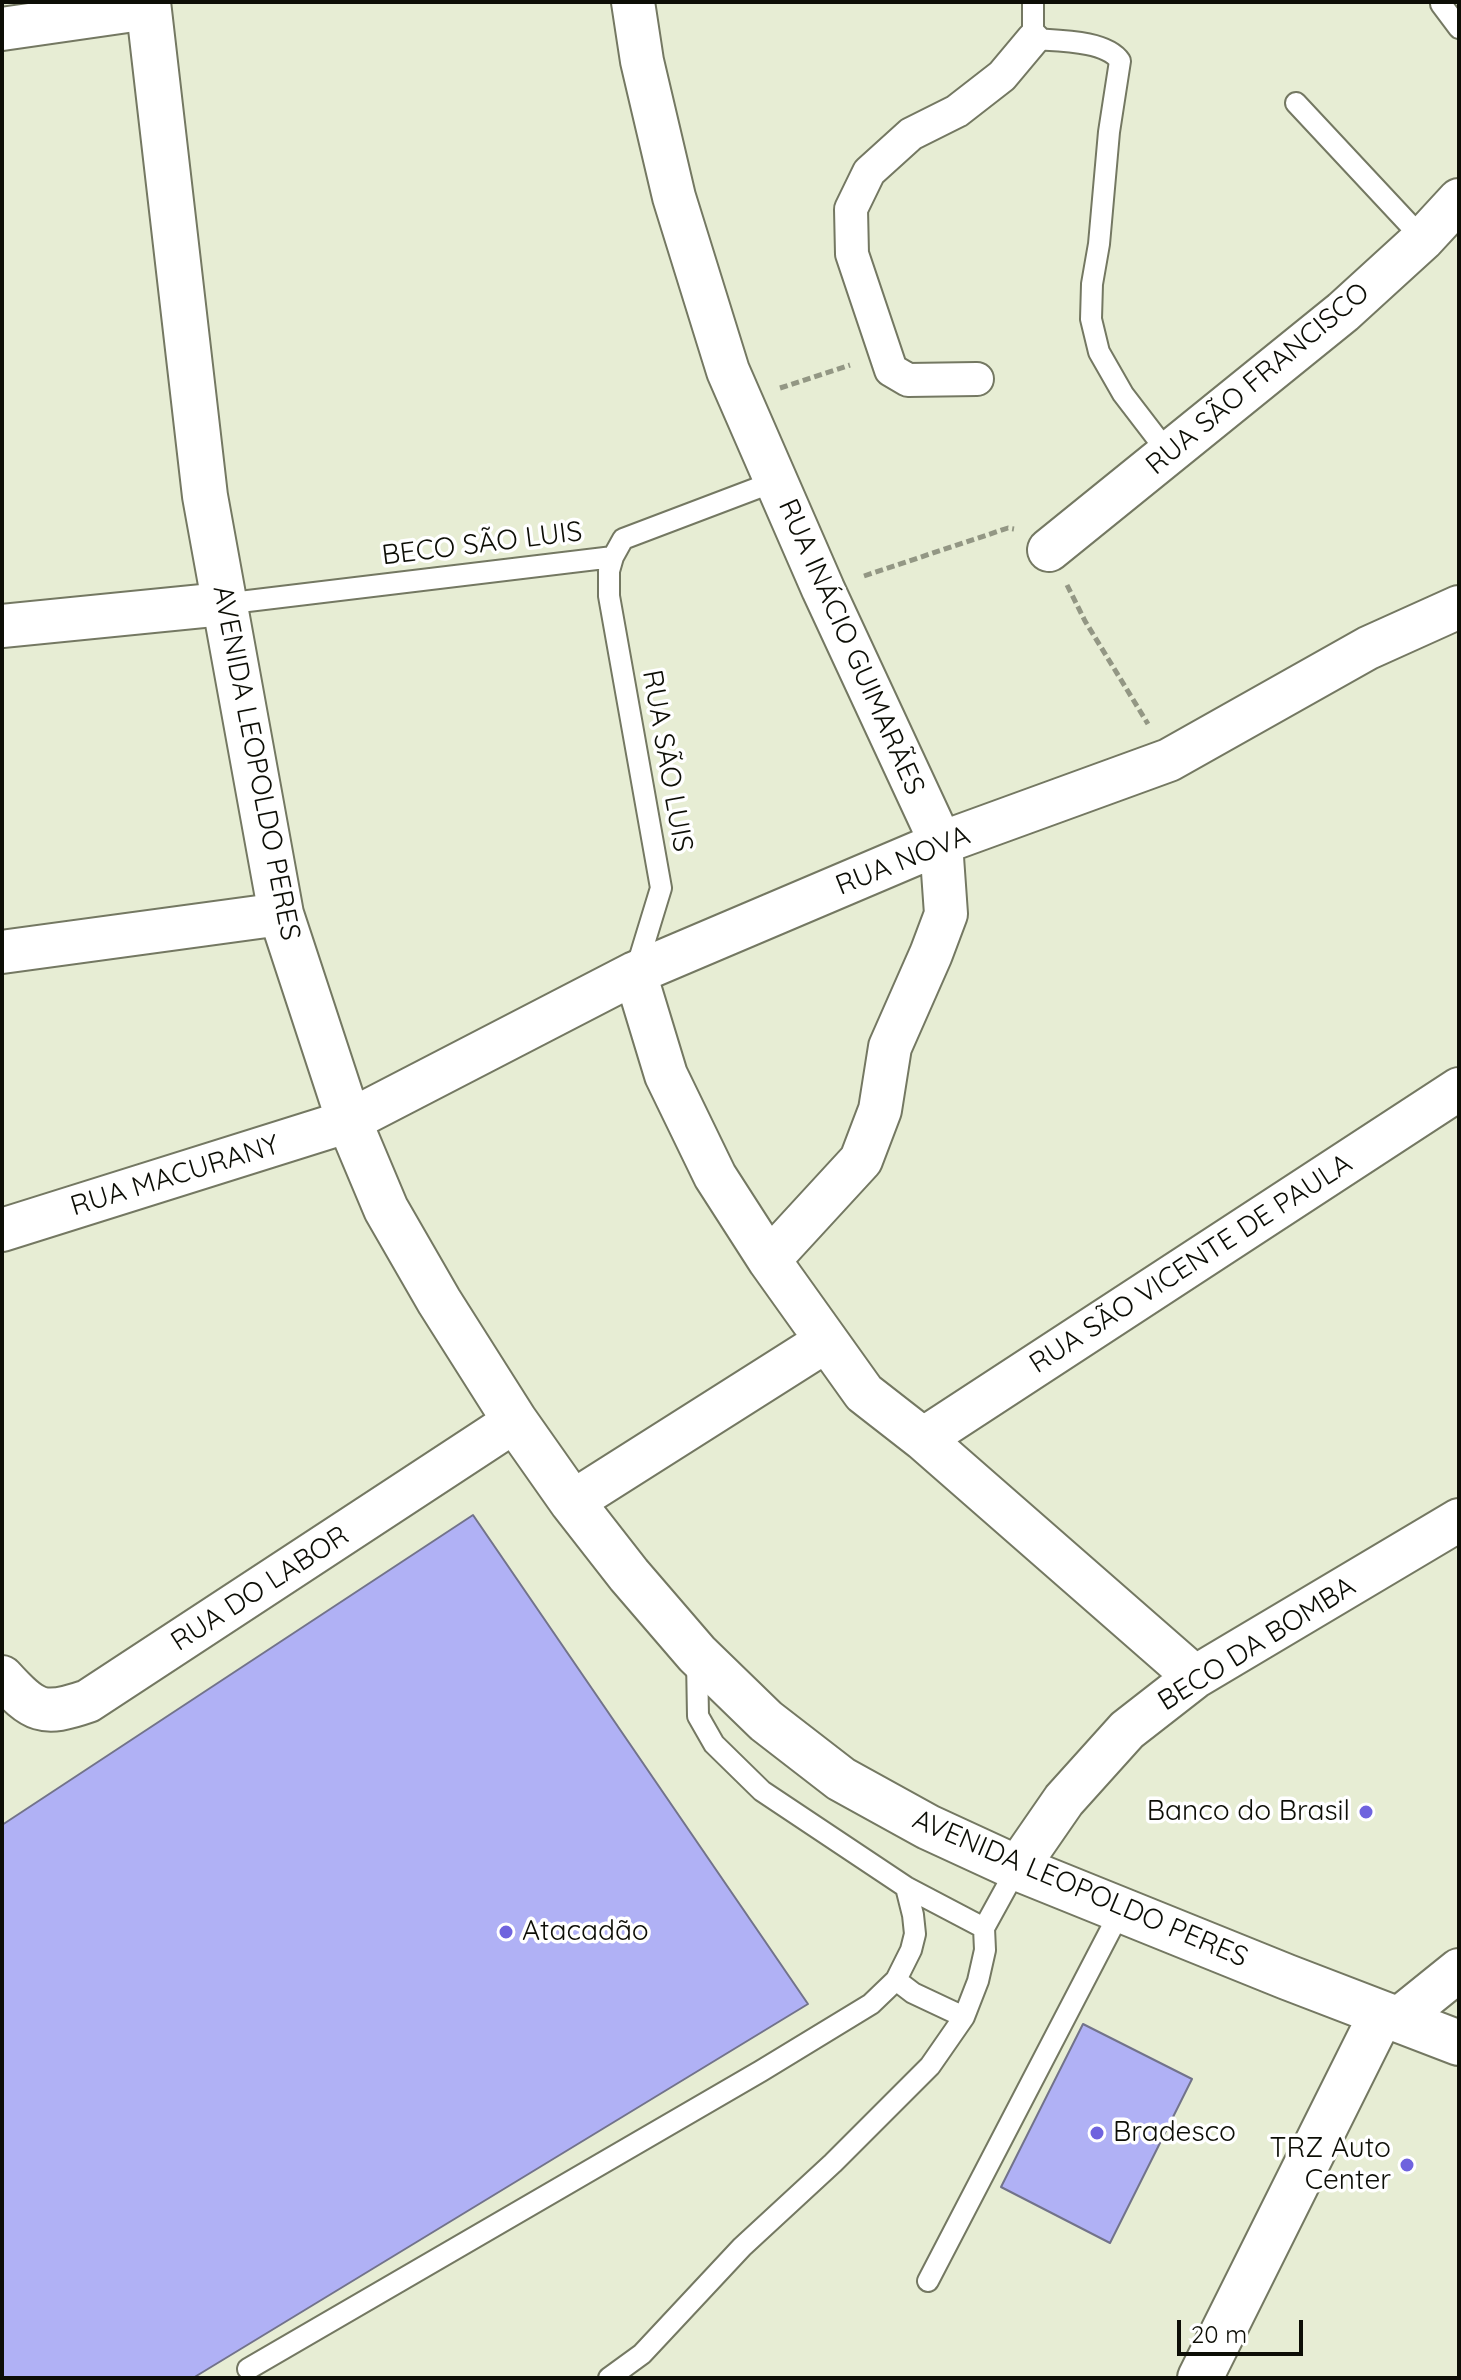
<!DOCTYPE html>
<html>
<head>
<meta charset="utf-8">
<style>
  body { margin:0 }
  #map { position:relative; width:1461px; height:2380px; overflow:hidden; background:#e7edd4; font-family:Quicksand,sans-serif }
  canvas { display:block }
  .frame { position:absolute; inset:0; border:4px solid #0d0e06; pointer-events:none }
  .scale { position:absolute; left:1177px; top:2320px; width:126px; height:36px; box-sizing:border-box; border:4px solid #0d0e06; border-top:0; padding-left:10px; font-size:24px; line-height:28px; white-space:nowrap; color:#0d0e06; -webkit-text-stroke:6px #fff; paint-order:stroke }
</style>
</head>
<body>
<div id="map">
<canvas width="1461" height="2380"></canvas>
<div class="frame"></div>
<div class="scale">20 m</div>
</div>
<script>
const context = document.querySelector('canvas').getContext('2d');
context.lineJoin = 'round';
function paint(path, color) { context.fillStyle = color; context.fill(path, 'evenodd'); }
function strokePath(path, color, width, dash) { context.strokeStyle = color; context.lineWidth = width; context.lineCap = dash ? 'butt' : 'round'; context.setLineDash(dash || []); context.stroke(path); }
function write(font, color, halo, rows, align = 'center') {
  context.font = font + ' Quicksand,sans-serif'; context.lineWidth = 7; context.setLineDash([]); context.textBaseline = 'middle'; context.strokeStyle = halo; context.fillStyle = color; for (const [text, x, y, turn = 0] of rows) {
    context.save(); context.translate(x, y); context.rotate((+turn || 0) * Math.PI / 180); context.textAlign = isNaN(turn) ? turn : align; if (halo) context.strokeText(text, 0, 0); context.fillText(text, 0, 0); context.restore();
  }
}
const building = new Path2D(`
  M473 1515 808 2004 193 2378H2V1825Z
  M1083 2024 1192 2079 1110 2243 1001 2187Z`);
paint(building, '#b0b1f5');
strokePath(building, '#72738a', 2);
const service = new Path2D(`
  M1033 2V39C1057 41 1106 40 1120 61L1109 132 1099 244 1092 284 1091 319 1099 352 1123 394 1169 454
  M1441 4 1459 28
  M1296 103 1423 239
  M613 557 609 571V596L661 888 635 973
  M223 604 613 557 623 539 776 481
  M697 1660 698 1716 714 1744 762 1791 906 1887 984 1928
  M896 1980 913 1993 964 2017
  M928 2281 1121 1910
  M248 2369 761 2071 871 2004 896 1980 911 1950 915 1934 913 1915 906 1887
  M609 2378 642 2354 742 2247 833 2163 930 2066 964 2017 978 1981 985 1950 984 1928 1017 1868`);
const pedestrian = new Path2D(`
  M977 379 908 380 891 370 852 254 851 209 869 172 911 134 957 111 1002 76 1033 39`);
const minor = new Path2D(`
  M633 2 642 61 674 197 728 371 823 589 941 843 946 914 931 954 890 1047 880 1110 861 1160 769 1260
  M2 29 148 8
  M1049 550 1343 312 1423 239 1459 200
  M2 626 223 604
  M2 952 281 914
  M635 973 666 1075 715 1176 769 1260 864 1393 923 1439 1195 1677
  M2 1230 349 1121 635 973 941 843 1169 760 1368 648 1459 607
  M923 1439 1459 1089
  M572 1502 826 1341
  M2 1677C34 1712 42 1717 88 1701L515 1421
  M1017 1868 1064 1800 1127 1730 1195 1677 1459 1520
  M1397 2020 1459 1970`);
const tertiary = new Path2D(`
  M148 2 205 496 281 914 349 1121 386 1209 439 1301 515 1421 572 1502 629 1575 697 1654 766 1721 841 1779 928 1827 1017 1868 1287 1977 1459 2043
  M1200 2378 1381 2015`);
strokePath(service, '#747862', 24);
strokePath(pedestrian, '#747862', 36);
strokePath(minor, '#747862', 46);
strokePath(tertiary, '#747862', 48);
strokePath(new Path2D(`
  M780 388 850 365
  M864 576 1008 528 1014 529
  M1067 585 1085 621 1148 724`), '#939784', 5, [8, 4]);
strokePath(service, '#fff', 20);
strokePath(pedestrian, '#fff', 32);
strokePath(minor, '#fff', 42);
strokePath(tertiary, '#fff', 44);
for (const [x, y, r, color] of [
  [1366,1812,8,"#6f63de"],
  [506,1932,8,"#6f63de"],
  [1097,2133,8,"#6f63de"],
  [1407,2165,8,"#6f63de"]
]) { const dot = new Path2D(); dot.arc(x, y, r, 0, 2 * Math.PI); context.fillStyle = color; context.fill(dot); strokePath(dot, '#fff', 3); }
write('28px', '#0d0e06', '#fff', [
  ["RUA SÃO FRANCISCO",1258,379,-40],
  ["BECO SÃO LUIS",482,544,-7],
  ["RUA INÁCIO GUIMARÃES",851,647,66],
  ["RUA SÃO LUIS",667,761,80],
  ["AVENIDA LEOPOLDO PERES",256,763,79],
  ["RUA NOVA",903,861,-22],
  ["RUA MACURANY",175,1176,-17],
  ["RUA SÃO VICENTE DE PAULA",1191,1264,-33],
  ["RUA DO LABOR",260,1589,-33],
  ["BECO DA BOMBA",1257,1644,-32],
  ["AVENIDA LEOPOLDO PERES",1080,1889,23]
]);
write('28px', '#0d0e06', '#fff', [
  ["Banco do Brasil",1350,1812],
  ["Atacadão",522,1932,"left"],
  ["Bradesco",1113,2133,"left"],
  ["TRZ Auto",1391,2149],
  ["Center",1391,2181]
], 'right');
</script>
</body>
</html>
